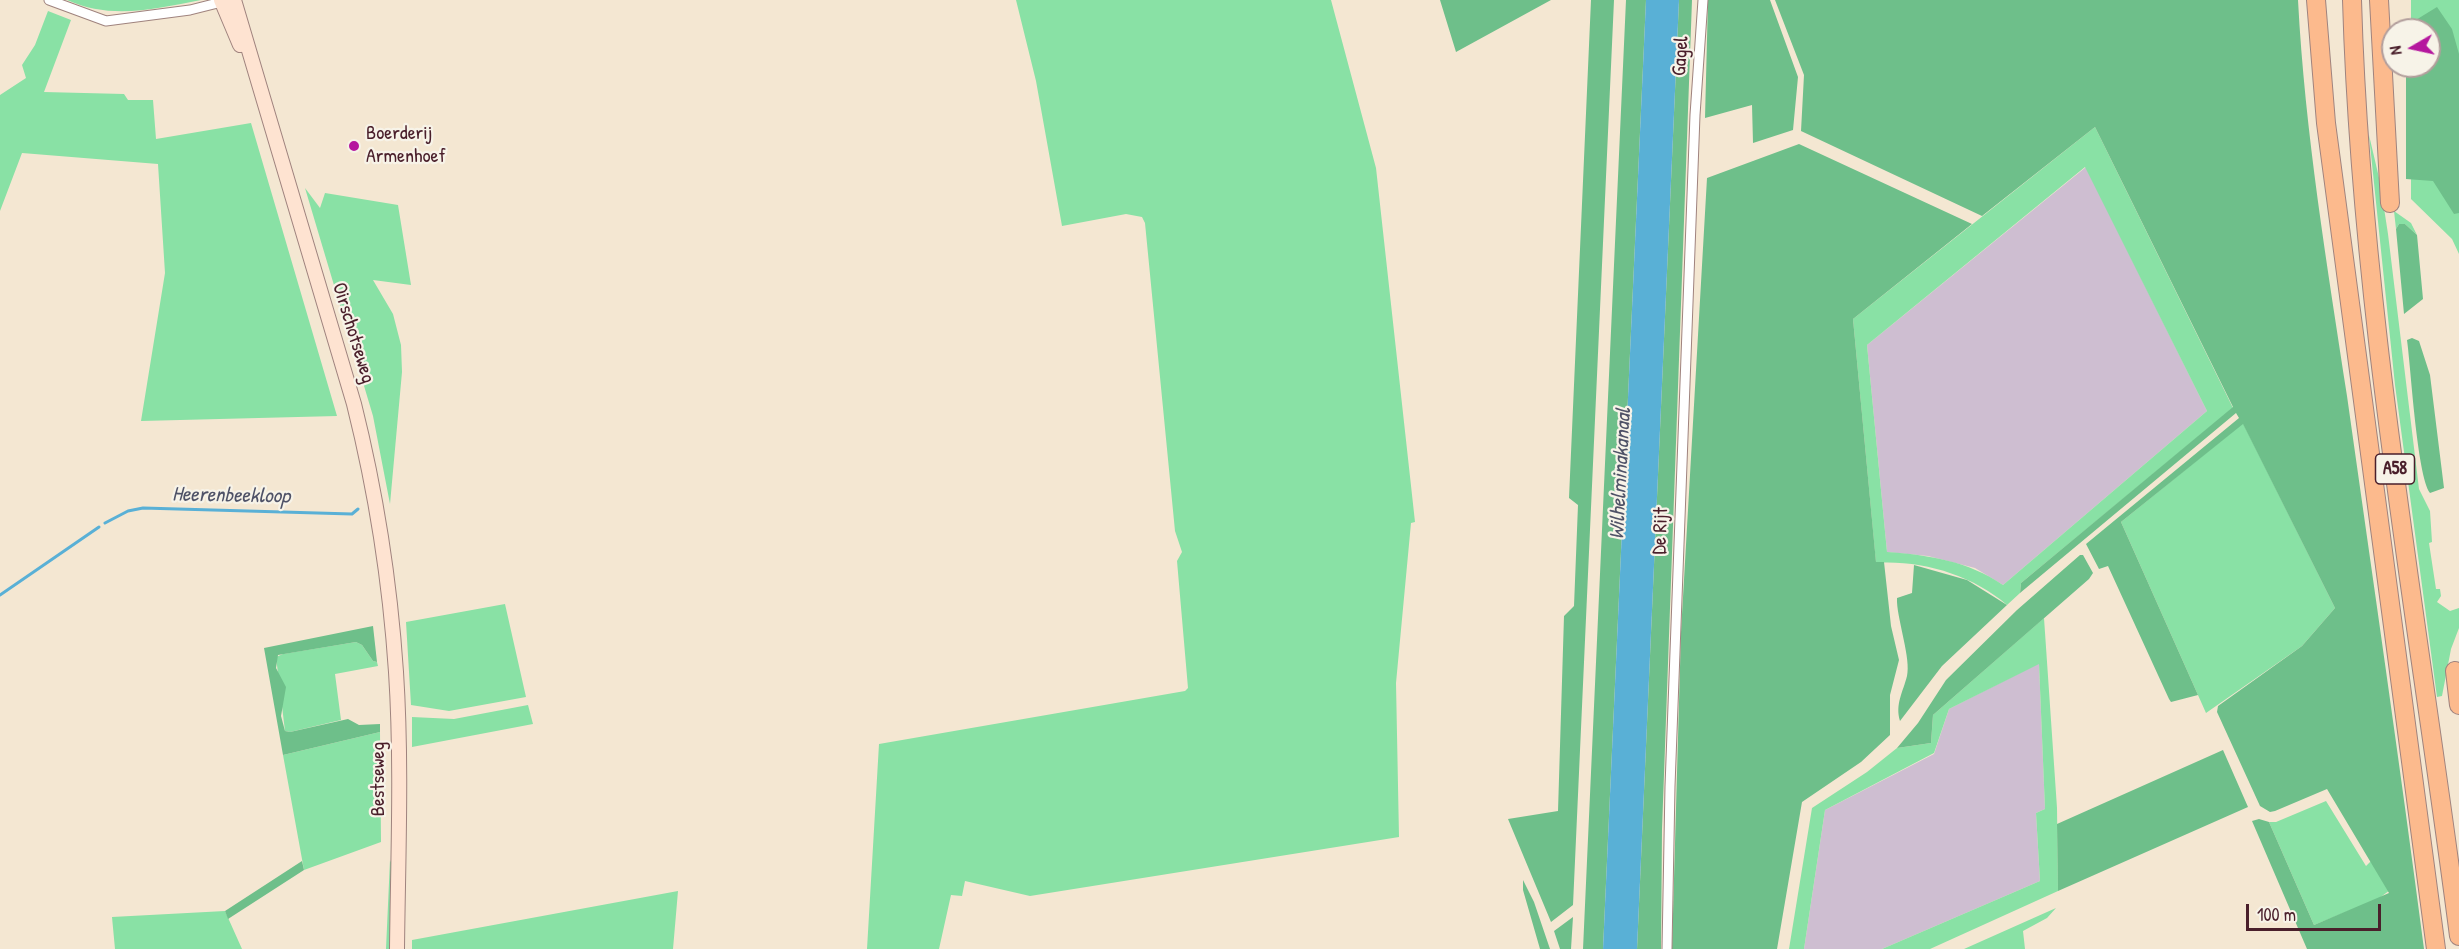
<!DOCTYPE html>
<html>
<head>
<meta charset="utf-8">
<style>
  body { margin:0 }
  #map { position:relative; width:2459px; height:949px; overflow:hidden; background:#f4e7d2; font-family:"Patrick Hand",sans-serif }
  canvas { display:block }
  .north { position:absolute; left:2381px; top:18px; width:60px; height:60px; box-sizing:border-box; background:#f7f3e8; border:2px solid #b29e9c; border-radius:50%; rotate:261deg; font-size:16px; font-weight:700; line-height:24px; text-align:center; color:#4a1f2b }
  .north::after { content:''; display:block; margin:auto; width:21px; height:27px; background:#b5179e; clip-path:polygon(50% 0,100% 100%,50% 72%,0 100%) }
  .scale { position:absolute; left:2246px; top:904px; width:135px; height:27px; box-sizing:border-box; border:3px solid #4a1f2b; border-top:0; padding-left:8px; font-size:18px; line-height:21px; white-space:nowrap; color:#4a1f2b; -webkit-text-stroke:4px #f7f3e8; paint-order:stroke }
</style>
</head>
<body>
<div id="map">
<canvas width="2459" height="949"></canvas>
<div class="north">N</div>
<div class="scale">100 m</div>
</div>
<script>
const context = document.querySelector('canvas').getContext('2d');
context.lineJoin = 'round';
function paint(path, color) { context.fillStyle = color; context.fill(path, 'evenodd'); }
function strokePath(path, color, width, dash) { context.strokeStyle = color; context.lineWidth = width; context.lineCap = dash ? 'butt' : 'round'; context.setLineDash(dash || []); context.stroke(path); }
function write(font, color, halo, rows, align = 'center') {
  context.font = font + ' "Patrick Hand",sans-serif'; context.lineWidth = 4.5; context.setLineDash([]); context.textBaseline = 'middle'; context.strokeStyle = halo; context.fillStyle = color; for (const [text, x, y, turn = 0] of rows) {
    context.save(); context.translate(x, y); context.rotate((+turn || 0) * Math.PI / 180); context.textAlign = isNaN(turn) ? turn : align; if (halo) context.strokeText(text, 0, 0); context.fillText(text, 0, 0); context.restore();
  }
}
paint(new Path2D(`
  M2086 167 2207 411 2003 585 1975 568 1928 556 1887 552 1867 345Z
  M2039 663 2045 809 2036 813 2040 881 1882 949H1804L1825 810 1934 754 1949 709Z`), '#cebed1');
paint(new Path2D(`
  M67 0H201C155 9 111 20 67 0Z
  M1016 0H1331L1376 168 1415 522 1411 523 1396 683 1399 837 1030 896 965 881 962 896 951 895 939 949H867L879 744 1185 691 1188 688 1177 561 1182 552 1175 531 1145 223 1142 217 1126 214 1062 226 1036 81Z
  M2411 0H2459V254L2452 239 2411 199V66H2429V30H2411Z
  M48 11 71 20 44 92 124 94 128 100H153L156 139 251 123 337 416 141 421 165 273 158 164 22 153 0 211V95L26 78 22 65 35 45Z
  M2095 127 2233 408 2021 583 2020 593 2007 605C1972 575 1922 560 1876 563L1853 319ZM2085 167 2207 411 2003 585C1968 561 1929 555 1887 552L1867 345Z
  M2369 135 2380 182 2388 234 2419 489 2430 511 2432 542 2429 543 2436 589H2440L2441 596 2437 602 2450 611 2459 608V628L2451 649 2442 696 2437 697 2395 385Z
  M305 188 320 208 325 193 398 205 411 285 373 280 393 314 401 345 402 372 390 504 373 416Z
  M2394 211 2411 223 2417 235 2405 224H2399L2396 229Z
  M2243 423 2335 608 2302 646 2206 713 2121 522Z
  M505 604 526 697 449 711 411 705 406 622Z
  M2044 618 2057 808 2058 891 1930 949H1882L2040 881 2036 813 2045 809 2039 664 1949 709 1934 753 1825 810 1804 949H1789L1812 808 1867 772 1897 748 1931 743 1933 715Z
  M356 642 362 645 373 661 377 662 378 666 335 674 341 720 290 732 285 731 276 657 283 654Z
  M528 705 533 724 412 747V717L454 719Z
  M380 732 381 842 304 870 283 755Z
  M2326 801 2366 866 2371 861 2390 890 2378 899 2314 925 2269 822H2276Z
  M390 860 394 870 393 949H386Z
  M678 891 673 949H412V940Z
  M2056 908 2047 918 2023 931 2025 949H1964Z
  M225 911 242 949H115L112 917Z`), '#89e1a5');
paint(new Path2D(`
  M1440 0H1551L1456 52Z
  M1591 0H1614L1573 905 1551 922 1508 819 1558 811 1564 616 1574 606 1578 505 1569 498Z
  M1626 0H1646L1603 949H1583Z
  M1679 0H1692L1662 829 1661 949H1637Z
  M1708 0H1770L1798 77 1793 130 1753 143 1752 105 1705 118Z
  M1775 0H2298C2305 133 2327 264 2347 396 2373 580 2400 765 2424 949H2307L2252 821 2259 819 2269 822 2314 925 2389 893 2327 789 2275 811 2270 812 2260 806 2217 712 2218 706 2302 646 2335 608 2243 424 2121 522 2198 695 2171 702 2169 699 2108 566 2099 569 2086 544 2239 418 2236 413 2020 593 2021 583 2233 407 2095 127 1982 216 1801 131 1804 75Z
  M2437 7 2452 29 2459 54V213L2454 214 2433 181 2406 179V66H2429V30H2406V26Z
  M1799 144 1972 224 1853 319 1876 562H1884L1891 626 1899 660 1890 695V735L1861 762 1802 802 1777 949H1672L1681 632 1707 178Z
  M2399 224H2405L2417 235 2423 299 2404 314 2396 229Z
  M2412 338 2419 341 2430 375 2444 488 2430 493C2417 475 2411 369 2407 340Z
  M2080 555H2083L2093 573 2089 579 1933 715 1931 743 1897 748 1918 723 1946 680 2017 610Z
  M1914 565 1967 580 2007 605 1942 666 1900 721C1895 704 1903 692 1907 676 1911 659 1898 622 1897 602V598L1912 593Z
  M373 626 377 662 373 661 362 645 356 642 278 655 276 668 286 687 281 716 285 731 290 732 348 719 359 725 380 724V732L283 755 264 648Z
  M2223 750 2248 807 2058 891 2057 824Z
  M302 861 304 870 228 919 225 911Z
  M1523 880 1534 902 1550 949H1540L1523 890Z
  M1573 917 1571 949H1560L1554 931Z`), '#6ebf8a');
paint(new Path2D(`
  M1646 0H1679L1637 949H1603Z`), '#59b0d6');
strokePath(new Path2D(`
  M105 523 128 511 143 508 352 514 358 509
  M0 595 99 527`), '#59b0d6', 3);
const street = new Path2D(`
  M49 0 106 21 190 10 226 1
  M1667 949 1670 786 1695 115 1703 0`);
const secondary = new Path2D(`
  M221 0 240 45
  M234 0 354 404C376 492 390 582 396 672 402 764 398 857 397 949`);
const highway = new Path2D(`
  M2316 0 2326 123 2436 949
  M2352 0C2361 314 2419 624 2459 936
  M2379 0 2390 203
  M2455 671 2459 705`);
strokePath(street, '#9f837e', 11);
strokePath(secondary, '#9f837e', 16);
strokePath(highway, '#9f837e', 20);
strokePath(street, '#fff', 9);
strokePath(secondary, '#fee3d1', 14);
strokePath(highway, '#fcba8d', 18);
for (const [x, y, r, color] of [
  [354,146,6,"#b5179e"]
]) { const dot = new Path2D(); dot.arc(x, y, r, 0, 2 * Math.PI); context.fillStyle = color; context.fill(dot); strokePath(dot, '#f7f3e8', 2); }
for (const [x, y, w] of [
  [2395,469,39]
]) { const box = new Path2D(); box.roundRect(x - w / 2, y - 15, w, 30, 4.5); context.fillStyle = '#f7f3e8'; context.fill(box); strokePath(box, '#4a1f2b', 1.5); }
write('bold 18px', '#4a1f2b', null, [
  ["A58",2395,469]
]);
write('20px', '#4a1f2b', '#f7f3e8', [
  ["Gagel",1681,56,-86],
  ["Oirschotseweg",353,333,73],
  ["De Rijt",1661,531,-88],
  ["Bestseweg",379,779,-90]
]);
write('20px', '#4a1f2b', '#f7f3e8', [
  ["Boerderij",366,134],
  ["Armenhoef",366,157]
], 'left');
write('italic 21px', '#4f5267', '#f7f3e8', [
  ["Wilhelminakanaal",1621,474,-87],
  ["Heerenbeekloop",231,496,1]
]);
</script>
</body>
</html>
